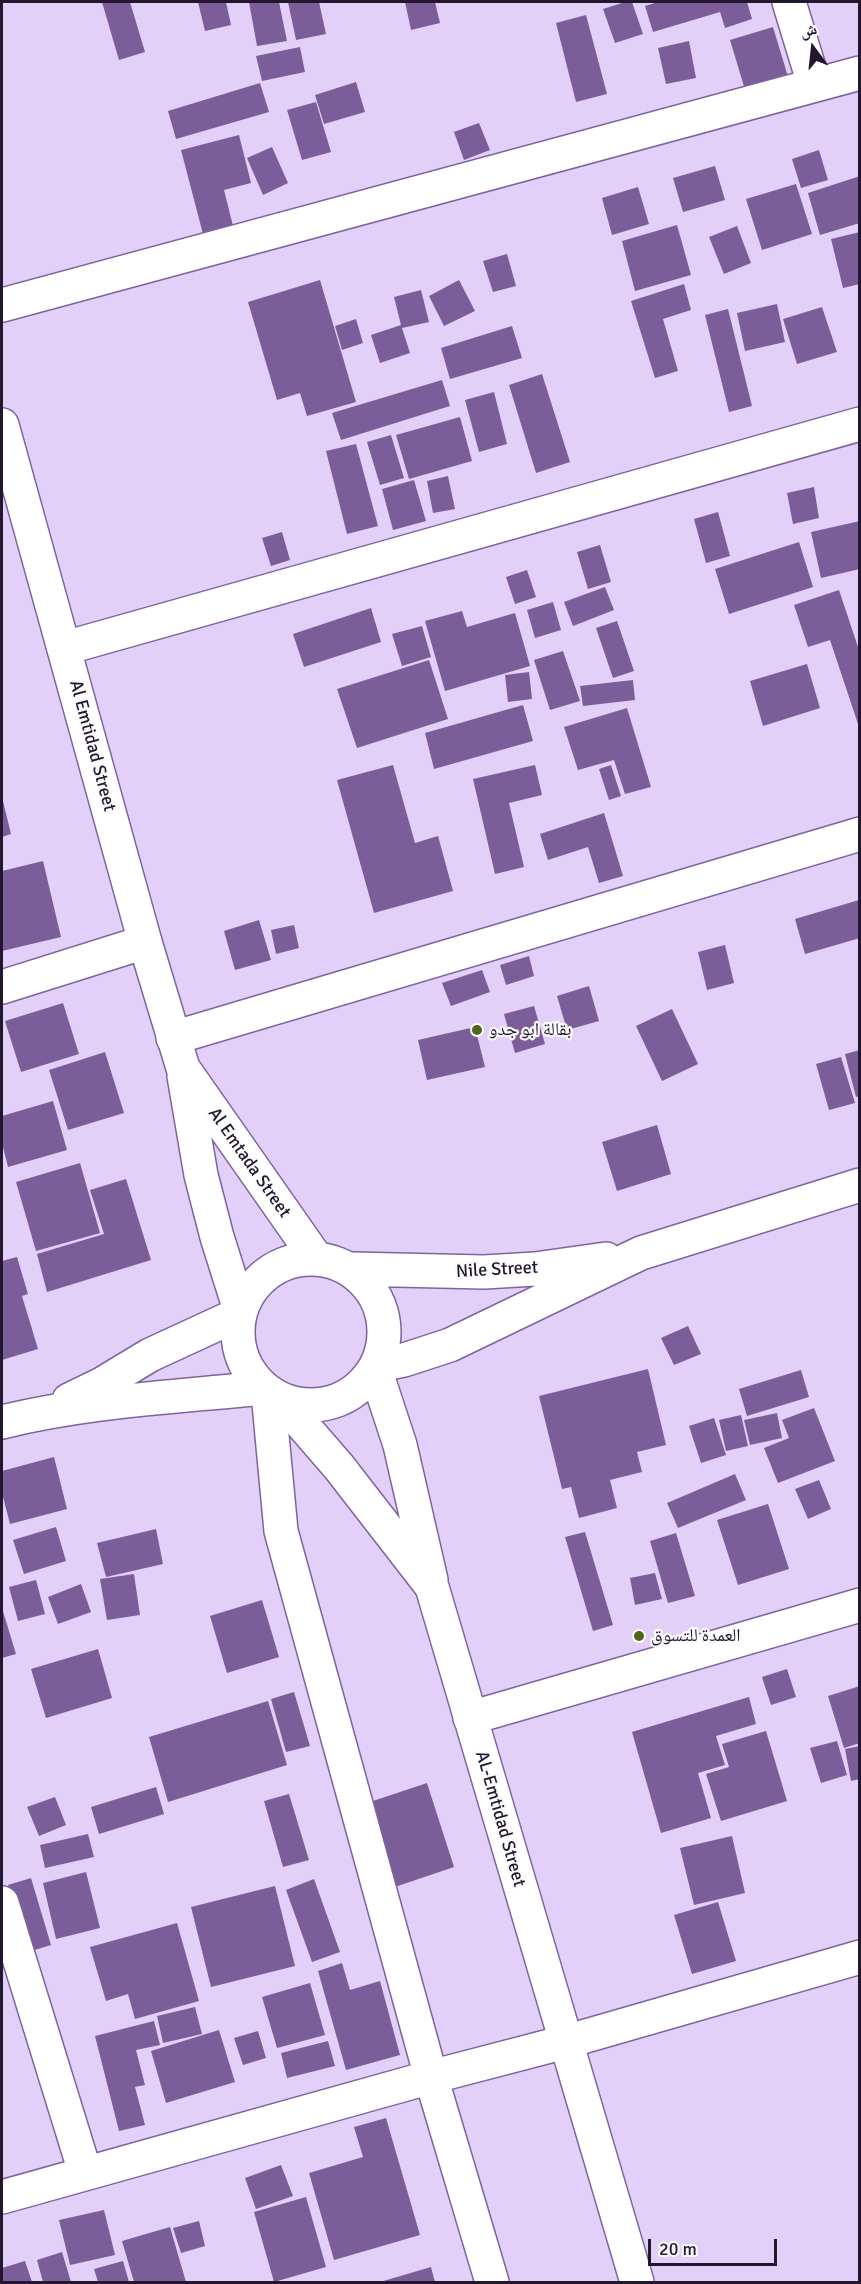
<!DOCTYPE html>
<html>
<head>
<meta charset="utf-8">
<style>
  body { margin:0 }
  #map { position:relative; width:861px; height:2284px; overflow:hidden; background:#e2d0f8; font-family:Signika,"Noto Naskh Arabic",sans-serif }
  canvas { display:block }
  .frame { position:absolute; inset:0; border:3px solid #23172f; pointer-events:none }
  .north { position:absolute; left:783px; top:18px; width:60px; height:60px; -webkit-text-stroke:4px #fafafa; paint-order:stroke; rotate:345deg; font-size:16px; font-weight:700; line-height:24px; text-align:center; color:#23172f }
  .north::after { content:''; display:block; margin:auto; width:21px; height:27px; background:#23172f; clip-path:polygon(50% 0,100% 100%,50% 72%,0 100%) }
  .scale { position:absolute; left:648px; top:2239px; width:129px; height:27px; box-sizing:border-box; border:3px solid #23172f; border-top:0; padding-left:8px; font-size:18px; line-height:21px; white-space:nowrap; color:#23172f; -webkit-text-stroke:4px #fafafa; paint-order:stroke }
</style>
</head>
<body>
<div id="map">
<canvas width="861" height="2284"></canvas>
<div class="frame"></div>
<div class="north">ش</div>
<div class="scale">20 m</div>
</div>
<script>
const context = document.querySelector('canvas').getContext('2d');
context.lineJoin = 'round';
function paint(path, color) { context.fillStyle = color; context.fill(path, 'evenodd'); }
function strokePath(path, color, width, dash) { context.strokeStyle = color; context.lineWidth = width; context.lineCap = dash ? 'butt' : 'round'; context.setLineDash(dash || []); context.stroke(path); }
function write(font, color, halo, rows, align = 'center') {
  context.font = font + ' Signika,"Noto Naskh Arabic",sans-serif'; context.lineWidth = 4.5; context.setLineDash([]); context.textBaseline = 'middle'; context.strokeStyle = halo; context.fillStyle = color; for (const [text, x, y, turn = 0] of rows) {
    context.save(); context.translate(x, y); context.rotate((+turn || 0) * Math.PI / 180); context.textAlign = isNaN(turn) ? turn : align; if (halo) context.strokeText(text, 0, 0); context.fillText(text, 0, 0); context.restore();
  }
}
paint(new Path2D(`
  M102 2H130L145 52 119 60Z
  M198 2H226L231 25 205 31Z
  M249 2H279L287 41 257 46Z
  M288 2H319L326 34 296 40Z
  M405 2H435L440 23 411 30Z
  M625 2H632L643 34 615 43 603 9Z
  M658 2H747L752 19 725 28 720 12 653 32 645 6Z
  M586 15 607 94 576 102 556 23Z
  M773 27 789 80 746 93 730 40Z
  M689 41 696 78 666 84 658 48Z
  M300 47 305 72 262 81 256 56Z
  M356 82 365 112 324 124 315 95Z
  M260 83 269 112 176 139 168 111Z
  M316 102 331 152 302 160 287 110Z
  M479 123 490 150 464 160 454 132Z
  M239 135 251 183 224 190 233 226 203 234 181 150Z
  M272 147 288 183 263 195 247 158Z
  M819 150 828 180 801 188 792 159Z
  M715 166 725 200 683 212 673 178Z
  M860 176V223L820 235 808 193Z
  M796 184 812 234 762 250 746 199Z
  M638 187 649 224 612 235 602 198Z
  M677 225 691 275 635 291 622 241Z
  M737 226 751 263 724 274 709 237Z
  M860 232V284L843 288 831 239Z
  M507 254 516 286 493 292 483 261Z
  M320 280 356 402 307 416 300 393 277 400 248 302Z
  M459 280 475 311 444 326 429 296Z
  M684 284 691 310 663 319 678 371 655 378 631 301Z
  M421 290 429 322 402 328 410 353 380 363 371 335 401 325 394 297Z
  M777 304 785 342 745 351 737 313Z
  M822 307 837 352 797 364 783 319Z
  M728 309 752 406 729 412 705 315Z
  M356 319 363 343 342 350 335 326Z
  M512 326 522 358 450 379 441 348Z
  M542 374 570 462 536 473 509 385Z
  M442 380 450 406 341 440 332 413Z
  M494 392 507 444 479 452 465 400Z
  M460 417 472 461 409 479 396 435Z
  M391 435 404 478 380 485 367 442Z
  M356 444 378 526 347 534 326 451Z
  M448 476 455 509 433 513 427 481Z
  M414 480 426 521 393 530 382 489Z
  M814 487 819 518 793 524 787 493Z
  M718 512 730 556 706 563 694 519Z
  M860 521V569L821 578 811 532Z
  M282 532 290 560 271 566 262 538Z
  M799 542 813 587 729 614 715 569Z
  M600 545 611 582 588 589 577 552Z
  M527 570 536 597 515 604 506 577Z
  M605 587 614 610 573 626 564 602Z
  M839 590 860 653 859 727 830 640 808 647 794 605Z
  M553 602 561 630 535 638 527 610Z
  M371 608 381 642 304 667 293 634Z
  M462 611 467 627 515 613 530 666 445 691 425 621Z
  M617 621 634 671 613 678 596 628Z
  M422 626 431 657 402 666 392 634Z
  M563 651 580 701 550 710 534 660Z
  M429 660 448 719 357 748 337 689Z
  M807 664 820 708 763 726 750 681Z
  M529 672 532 699 508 702 505 675Z
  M633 680 635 700 583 706 580 686Z
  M523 705 533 741 434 769 425 733Z
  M627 708 651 787 625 794 614 760 578 770 564 727Z
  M393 765 415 843 438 836 453 891 374 913 337 780Z
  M535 765 542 795 509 803 524 867 495 874 473 779Z
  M611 765 621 796 609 800 599 769Z
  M2 797 11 834 2 837Z
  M604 813 623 876 599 883 588 847 548 860 540 834Z
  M43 861 61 937 2 951V871Z
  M859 900 860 938 805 954 795 919Z
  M259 920 271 960 235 970 224 931Z
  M294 925 299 948 276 954 271 930Z
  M725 945 734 983 707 990 698 952Z
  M529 956 534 976 506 985 500 965Z
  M482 970 490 992 451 1006 442 983Z
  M589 986 599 1021 567 1030 557 996Z
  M63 1003 79 1054 21 1072 5 1021Z
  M534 1006 545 1044 515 1053 504 1014Z
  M672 1009 698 1064 662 1081 636 1026Z
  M475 1027 485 1067 427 1080 418 1040Z
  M860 1050V1096L856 1097 845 1054Z
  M105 1052 124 1113 68 1130 49 1070Z
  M841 1057 855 1103 829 1110 816 1064Z
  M53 1101 67 1150 8 1167 2 1143V1116Z
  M657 1125 671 1174 617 1191 602 1142Z
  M80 1163 100 1233 36 1251 16 1182Z
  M126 1179 151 1260 47 1292 37 1254 104 1234 90 1190Z
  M17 1257 28 1294 22 1296 38 1349 2 1360V1261Z
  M688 1326 701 1354 674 1365 661 1338Z
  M648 1369 666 1445 637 1452 642 1472 610 1480 617 1508 579 1518 571 1487 562 1489 539 1396Z
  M801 1370 809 1397 747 1416 739 1389Z
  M814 1408 835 1461 778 1483 764 1448 789 1438 782 1420Z
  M777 1413 782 1438 750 1445 744 1420Z
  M741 1415 748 1446 726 1451 719 1420Z
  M714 1418 726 1455 701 1463 689 1426Z
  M54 1457 67 1509 10 1524 2 1493V1471Z
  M735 1474 746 1500 678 1528 667 1503Z
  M819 1480 831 1509 808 1519 795 1489Z
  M768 1504 789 1569 738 1585 717 1520Z
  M56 1527 66 1561 24 1574 13 1540Z
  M156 1529 163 1564 106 1577 97 1543Z
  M585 1532 613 1625 593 1631 565 1537Z
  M676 1533 695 1596 668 1603 650 1541Z
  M655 1573 662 1599 635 1605 630 1578Z
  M134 1574 140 1615 107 1620 100 1579Z
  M36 1580 45 1614 18 1621 9 1587Z
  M81 1584 91 1612 58 1624 48 1597Z
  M262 1600 279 1657 227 1673 210 1616Z
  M2 1608 16 1654 2 1658Z
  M98 1649 112 1698 46 1718 31 1669Z
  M787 1669 796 1697 771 1705 762 1677Z
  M860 1686V1743L844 1748 828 1696Z
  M294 1692 310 1746 286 1752 271 1699Z
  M749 1697 756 1724 716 1736 725 1765 698 1773 711 1818 661 1833 632 1732Z
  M268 1701 287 1765 168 1802 149 1737Z
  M766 1731 787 1801 721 1821 706 1774 729 1767 722 1744Z
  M837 1741 847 1775 821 1783 810 1748Z
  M860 1746V1779L851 1781 845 1749Z
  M427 1783 454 1867 389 1889 361 1805Z
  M156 1787 164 1814 99 1834 91 1807Z
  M289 1794 309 1860 283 1867 264 1801Z
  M55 1797 66 1825 39 1836 27 1807Z
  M88 1834 94 1857 45 1868 40 1845Z
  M732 1836 745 1893 694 1905 680 1848Z
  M86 1872 100 1928 56 1939 43 1883Z
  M31 1878 51 1945 28 1952 8 1885Z
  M314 1879 340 1952 312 1962 286 1890Z
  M275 1886 295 1966 211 1987 191 1907Z
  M718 1902 736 1961 692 1974 674 1915Z
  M177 1923 199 2001 135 2019 128 1994 106 2001 90 1947Z
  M342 1963 350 1990 380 1981 400 2055 346 2070 318 1971Z
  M310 1983 325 2035 277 2048 262 1997Z
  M195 2007 202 2034 163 2043 157 2016Z
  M154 2021 160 2045 136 2050 145 2085 135 2087 145 2125 119 2131 95 2036Z
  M219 2030 235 2082 166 2103 151 2051Z
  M258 2031 266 2058 243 2065 234 2038Z
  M328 2041 335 2066 287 2078 281 2053Z
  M386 2118 420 2235 334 2260 309 2173 363 2157 354 2127Z
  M281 2165 293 2196 256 2209 245 2178Z
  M306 2197 326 2267 274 2282 254 2212Z
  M104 2210 115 2255 70 2265 59 2220Z
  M199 2221 205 2246 181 2253 173 2228Z
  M170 2227 186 2282H134L122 2241Z
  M62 2252 71 2282H43L37 2260Z
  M25 2261 32 2282H2V2268Z
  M123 2261 129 2282H98L94 2269Z
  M431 2267 435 2282H380Z`), '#7b5e99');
const minor = new Path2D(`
  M789 2 814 84
  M2 305 860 73
  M65 648 860 424
  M2 987 145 942
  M173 1038 860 834
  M268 1393 281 1531 431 2077 492 2282
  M470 1718 860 1605
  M2 1903 85 2172
  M2 2197 431 2077 565 2042 860 1957`);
const tertiary = new Path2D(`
  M2 425 145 942 183 1068 316 1258
  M184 1076 201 1175 217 1237 240 1310
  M238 1332a73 73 0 1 1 146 0a73 73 0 1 1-146 0Z
  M352 1269 484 1272 535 1269 606 1259
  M378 1365 404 1360 450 1345 641 1253 860 1185
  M375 1369 400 1445 431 1580
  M281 1400 339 1467 432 1587 637 2282`);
const secondary = new Path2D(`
  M69 1400 102 1384 150 1355 239 1314
  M2 1422C87 1401 175 1397 262 1388`);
strokePath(minor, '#80639e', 36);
strokePath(tertiary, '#80639e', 36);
strokePath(secondary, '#80639e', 36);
strokePath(minor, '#fff', 33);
strokePath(tertiary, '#fff', 33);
strokePath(secondary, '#fff', 33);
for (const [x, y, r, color] of [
  [477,1030,6,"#4d6617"],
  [639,1636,6,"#4d6617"]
]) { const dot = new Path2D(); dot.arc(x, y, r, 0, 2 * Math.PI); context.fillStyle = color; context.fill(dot); strokePath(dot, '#fafafa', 2); }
write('18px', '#23172f', '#fafafa', [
  ["Al Emtidad Street",92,746,75],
  ["Al Emtada Street",249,1163,55],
  ["Nile Street",497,1270,-3],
  ["AL-Emtidad Street",500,1819,74]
]);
write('18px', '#23172f', '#fafafa', [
  ["بقالة ابو جدو",489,1030],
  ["العمدة للتسوق",651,1636]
], 'left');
</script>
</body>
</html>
